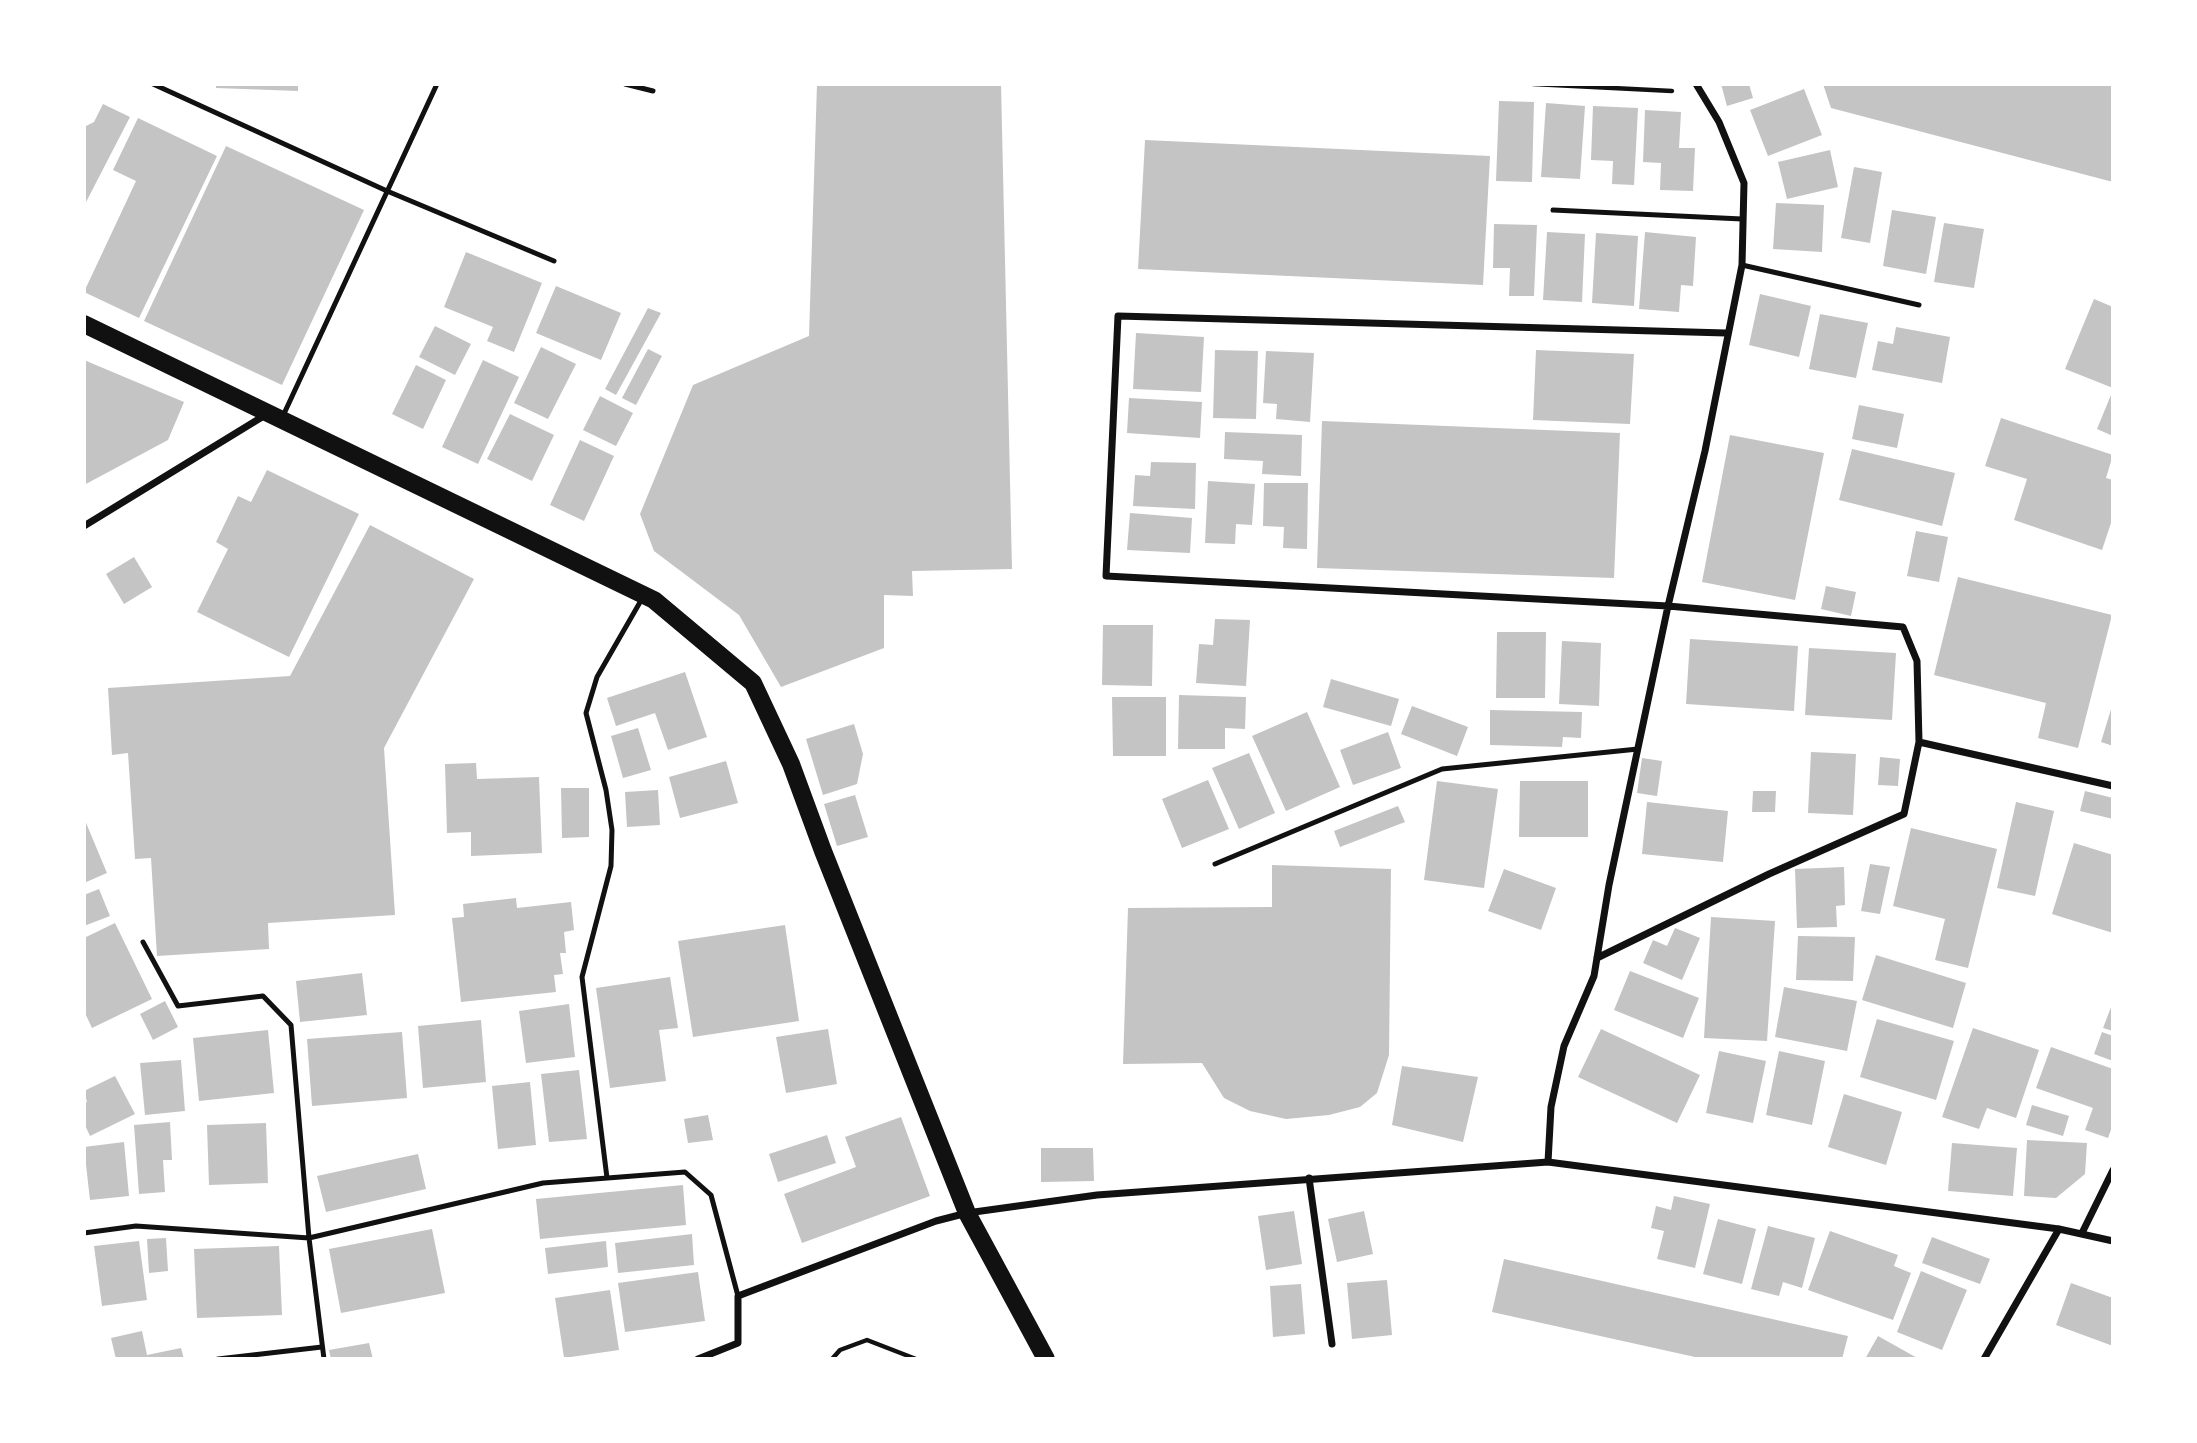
<!DOCTYPE html>
<html>
<head>
<meta charset="utf-8">
<style>
  body { margin:0 }
  #map { position:relative; width:2197px; height:1443px; overflow:hidden; background:#fff; font-family:"Noto Sans",sans-serif }
  canvas { display:block }
  .frame { position:absolute; inset:0; border:86px solid #fff; pointer-events:none }
</style>
</head>
<body>
<div id="map">
<canvas width="2197" height="1443"></canvas>
<div class="frame"></div>
</div>
<script>
const context = document.querySelector('canvas').getContext('2d');
context.lineJoin = 'round';
function paint(path, color) { context.fillStyle = color; context.fill(path, 'evenodd'); }
function strokePath(path, color, width, dash) { context.strokeStyle = color; context.lineWidth = width; context.lineCap = dash ? 'butt' : 'round'; context.setLineDash(dash || []); context.stroke(path); }
paint(new Path2D(`
  M216 84H298V91L216 88Z
  M817 84H1001L1012 569 912 571 913 596 884 595V648L781 687 739 615 654 551 640 514 693 385 809 336Z
  M1721 84H1749L1753 98 1727 106Z
  M1823 84H2113V182L1831 108Z
  M1804 89 1822 135 1768 156 1750 110Z
  M1499 101 1534 102 1532 182 1496 181Z
  M1546 103 1585 106 1580 179 1541 177Z
  M103 104 130 117 84 206V127L94 122Z
  M1593 106 1638 108 1634 185 1612 184 1613 161 1591 160Z
  M1645 110 1681 112 1679 148H1695L1693 191 1660 190 1661 163 1643 162Z
  M138 118 217 156 139 318 84 292 136 181 113 170Z
  M1145 140 1490 156 1483 285 1138 269Z
  M226 146 364 210 282 385 144 321Z
  M1830 150 1838 187 1787 199 1778 162Z
  M1854 167 1882 172 1870 243 1841 238Z
  M1776 203 1824 205 1822 252 1773 249Z
  M1892 210 1936 217 1926 274 1883 266Z
  M1944 223 1984 229 1974 288 1934 282Z
  M1494 224 1537 225 1534 296H1509L1510 268H1493Z
  M1547 232 1585 234 1582 302 1543 300Z
  M1645 232 1696 237 1693 286 1681 285 1679 312 1639 309Z
  M1596 233 1638 236 1634 306 1592 303Z
  M466 252 542 283 514 352 487 341 493 327 444 307Z
  M556 286 621 313 601 360 536 333Z
  M1760 294 1811 306 1799 357 1749 345Z
  M2094 299 2113 307V388L2065 369Z
  M648 308 661 313 616 395 605 389Z
  M1820 314 1868 323 1856 378 1809 369Z
  M435 326 471 344 455 375 419 357Z
  M1896 327 1950 337 1942 383 1872 370 1878 341 1893 344Z
  M1136 333 1204 337 1201 392 1133 389Z
  M541 347 576 364 548 419 514 403Z
  M648 349 662 356 636 405 622 398Z
  M1215 350 1258 351 1256 419 1213 418Z
  M1536 350 1634 354 1630 424 1533 420Z
  M1266 351 1314 353 1310 422 1276 419 1277 404 1263 403Z
  M84 360 184 402 168 440 84 485Z
  M483 360 519 377 478 464 442 447Z
  M416 365 446 380 423 429 392 414Z
  M2113 390V436L2097 429Z
  M600 396 633 413 616 446 583 430Z
  M1129 398 1202 402 1200 438 1127 433Z
  M1859 405 1904 414 1897 448 1852 439Z
  M510 414 554 435 532 481 487 459Z
  M2001 418 2113 455 2106 478 2113 480V517L2102 550 2014 520 2027 479 1985 466Z
  M1322 421 1620 433 1614 578 1317 568Z
  M1225 432 1302 435 1301 476 1262 474 1263 461 1224 459Z
  M1730 435 1824 453 1795 600 1702 582Z
  M580 440 614 456 584 521 550 505Z
  M1852 449 1955 473 1942 526 1839 500Z
  M1151 462 1196 463 1195 509 1133 506 1135 475 1150 476Z
  M267 470 359 514 289 657 197 612 228 549 216 542 238 496 251 502Z
  M1208 481 1255 484 1252 525 1236 524 1235 544 1205 543Z
  M1264 483H1308L1307 549 1283 548 1284 527 1263 526Z
  M1130 513 1192 518 1190 553 1127 550Z
  M370 525 474 579 384 748 395 915 268 923 269 949 157 956 151 858 135 859 128 753 112 755 108 688 290 676Z
  M1916 531 1948 537 1939 582 1907 576Z
  M134 557 152 587 124 604 106 574Z
  M1958 577 2112 615 2078 748 2038 738 2046 703 1934 675Z
  M1826 586 1856 592 1851 616 1821 609Z
  M1215 619 1250 620 1246 686 1196 683 1199 644 1213 645Z
  M1103 625H1153L1152 686 1102 685Z
  M1497 632H1546L1545 698H1496Z
  M1690 639 1798 646 1794 711 1686 704Z
  M1562 641 1601 643 1599 706 1559 704Z
  M1809 648 1896 653 1892 720 1805 715Z
  M685 672 707 737 668 750 655 713 616 726 607 698Z
  M1331 679 1399 699 1391 726 1323 707Z
  M1179 695 1246 697 1245 729 1225 728V749H1178Z
  M1112 697H1166V756H1113Z
  M1412 706 1468 727 1457 756 1401 734Z
  M2112 706H2113V746L2101 742Z
  M1490 710 1582 712 1581 738 1563 737 1562 747 1490 745Z
  M1307 712 1340 787 1286 811 1252 736Z
  M854 724 863 754 857 784 823 795 806 739Z
  M638 728 651 770 623 778 611 736Z
  M1388 732 1401 768 1353 785 1340 750Z
  M1811 752 1856 754 1853 815 1808 813Z
  M1249 753 1275 813 1239 829 1212 768Z
  M1880 757 1900 759 1898 786 1878 785Z
  M1642 758 1662 761 1657 796 1637 793Z
  M726 761 738 803 680 818 669 777Z
  M476 763 477 779 539 777 542 853 471 856V832L447 833 445 764Z
  M1208 780 1229 829 1182 848 1162 799Z
  M1437 781 1498 789 1484 888 1424 880Z
  M1520 781H1588V837H1519Z
  M561 788H589V837L562 838Z
  M658 790 660 825 627 827 625 792Z
  M1753 791H1776L1775 812H1752Z
  M2085 791 2113 798V819L2080 811Z
  M855 795 868 837 837 846 824 804Z
  M1647 802 1728 811 1723 862 1642 854Z
  M2016 802 2054 811 2035 896 1997 888Z
  M1398 806 1405 822 1340 847 1334 831Z
  M84 818 107 873 84 883Z
  M1911 828 1997 849 1968 968 1935 960 1945 919 1893 906Z
  M2074 843 2113 855V933L2052 914Z
  M1870 864 1890 867 1880 914 1861 911Z
  M1272 865 1391 869 1389 1055 1377 1093 1360 1107 1329 1115 1286 1119 1250 1111 1224 1098 1202 1063 1123 1064 1128 908 1272 907Z
  M1844 867 1845 905 1836 906 1837 927 1797 928 1795 869Z
  M1504 869 1556 888 1541 930 1488 911Z
  M99 889 110 916 84 926V895Z
  M516 898 517 908 571 902 574 930 564 932 566 953H560L563 974 554 975 556 992 461 1002 452 918 464 917 463 904Z
  M1711 917 1775 921 1767 1041 1704 1038Z
  M115 923 152 999 92 1028 84 1011V938Z
  M785 925 799 1021 693 1037 678 941Z
  M1675 928 1700 938 1682 980 1643 963 1653 940 1667 946Z
  M1798 936 1855 937 1853 981 1796 980Z
  M1876 955 1966 983 1953 1028 1862 1000Z
  M1630 971 1699 998 1683 1038 1614 1010Z
  M362 973 367 1015 300 1022 296 981Z
  M670 977 678 1028 659 1030 666 1081 610 1088 596 988Z
  M1784 987 1857 1001 1847 1051 1775 1037Z
  M165 1001 178 1027 153 1040 140 1014Z
  M2113 1002V1031L2103 1028Z
  M569 1004 575 1057 526 1063 519 1011Z
  M1877 1019 1954 1041 1936 1100 1860 1077Z
  M481 1020 486 1082 423 1088 418 1026Z
  M1973 1028 2039 1050 2016 1118 1987 1108 1979 1129 1942 1117Z
  M828 1029 837 1084 786 1093 776 1037Z
  M1601 1029 1700 1075 1677 1123 1578 1077Z
  M268 1030 274 1093 199 1101 193 1038Z
  M402 1032 407 1098 312 1106 307 1039Z
  M2102 1032 2113 1036V1061L2094 1054Z
  M2051 1047 2113 1069V1124L2108 1138 2085 1130 2093 1108 2036 1088Z
  M1719 1051 1766 1061 1753 1123 1706 1113Z
  M1779 1051 1825 1061 1812 1125 1766 1115Z
  M181 1060 185 1111 145 1115 140 1063Z
  M1402 1066 1478 1077 1463 1142 1392 1125Z
  M579 1070 587 1139 549 1142 541 1074Z
  M115 1076 135 1114 90 1136 84 1123V1103L87 1102 84 1091Z
  M530 1082 536 1145 498 1149 492 1086Z
  M1844 1094 1902 1112 1886 1165 1828 1147Z
  M2032 1105 2069 1116 2063 1136 2026 1125Z
  M708 1115 713 1140 688 1143 684 1119Z
  M901 1117 930 1196 802 1243 784 1194 856 1167 845 1137Z
  M170 1122 172 1160H163L165 1192 139 1194 134 1125Z
  M266 1123 268 1183 209 1185 207 1125Z
  M827 1135 836 1163 778 1182 769 1154Z
  M2027 1140 2087 1143 2085 1174 2056 1198 2024 1196Z
  M124 1142 129 1196 90 1200 84 1147Z
  M1952 1143 2017 1148 2013 1196 1948 1191Z
  M1041 1148H1093L1094 1181 1041 1182Z
  M418 1154 426 1189 326 1212 317 1176Z
  M683 1185 686 1225 540 1239 536 1199Z
  M1674 1196 1710 1204 1695 1268 1657 1259 1664 1231 1651 1228 1656 1206 1671 1210Z
  M1294 1211 1302 1264 1266 1270 1258 1216Z
  M1364 1211 1373 1254 1337 1262 1328 1219Z
  M1718 1219 1756 1229 1742 1284 1703 1274Z
  M1768 1226 1815 1238 1802 1288 1783 1282 1779 1296 1751 1289Z
  M432 1229 445 1293 341 1313 329 1249Z
  M1830 1231 1898 1255 1894 1266 1911 1273 1893 1320 1808 1290Z
  M692 1234 694 1265 618 1273 615 1243Z
  M1932 1237 1990 1259 1980 1284 1922 1263Z
  M166 1238 168 1271 149 1273 147 1239Z
  M139 1241 147 1300 102 1306 94 1246Z
  M606 1241 608 1267 548 1274 545 1248Z
  M279 1246 282 1315 197 1318 194 1249Z
  M1504 1259 1848 1336 1842 1359H1704L1492 1312Z
  M1921 1271 1967 1290 1942 1350 1897 1332Z
  M698 1272 705 1321 625 1332 618 1283Z
  M1387 1280 1392 1335 1352 1339 1347 1283Z
  M2071 1283 2113 1298V1346L2056 1325Z
  M1301 1284 1305 1334 1273 1337 1270 1286Z
  M610 1290 619 1350 564 1358 555 1298Z
  M142 1331 147 1355 181 1348 184 1359H116L111 1338Z
  M1878 1336 1919 1359H1865Z
  M369 1343 373 1359H331L329 1350Z`), '#c4c4c4');
strokePath(new Path2D(`
  M1533 84 1672 91
  M832 1359 840 1350 867 1340 916 1359`), '#111', 4.5);
strokePath(new Path2D(`
  M153 84 387 191 554 261
  M625 84 653 91
  M1553 210 1742 219
  M1742 265 1919 305
  M282 418 437 84
  M1215 864 1442 769 1638 749
  M143 942 178 1006 263 996 291 1025 309 1238 324 1359
  M607 1178 582 977 611 866 612 830 606 790 586 713 597 677 643 597
  M84 1233 136 1226 309 1238 543 1183 685 1172 711 1195 738 1296
  M218 1359 322 1347`), '#111', 5);
strokePath(new Path2D(`
  M84 526 267 414
  M1919 742 2113 786
  M1597 958 1769 874 1904 814 1919 742 1917 661 1903 627 1668 606 1106 576 1118 316 1726 333
  M1548 1162 1551 1107 1564 1046 1594 976 1609 885 1668 606 1705 451 1742 265 1744 183 1719 122 1696 84
  M1309 1178 1332 1344
  M2082 1233 2113 1170
  M698 1359 738 1343V1296L936 1221 967 1213 1097 1195 1548 1162 2059 1229 2113 1241
  M1984 1359 2059 1229`), '#111', 7);
strokePath(new Path2D(`
  M84 324 654 600 753 683 791 764 823 851 967 1213 1046 1359`), '#111', 18);
</script>
</body>
</html>
